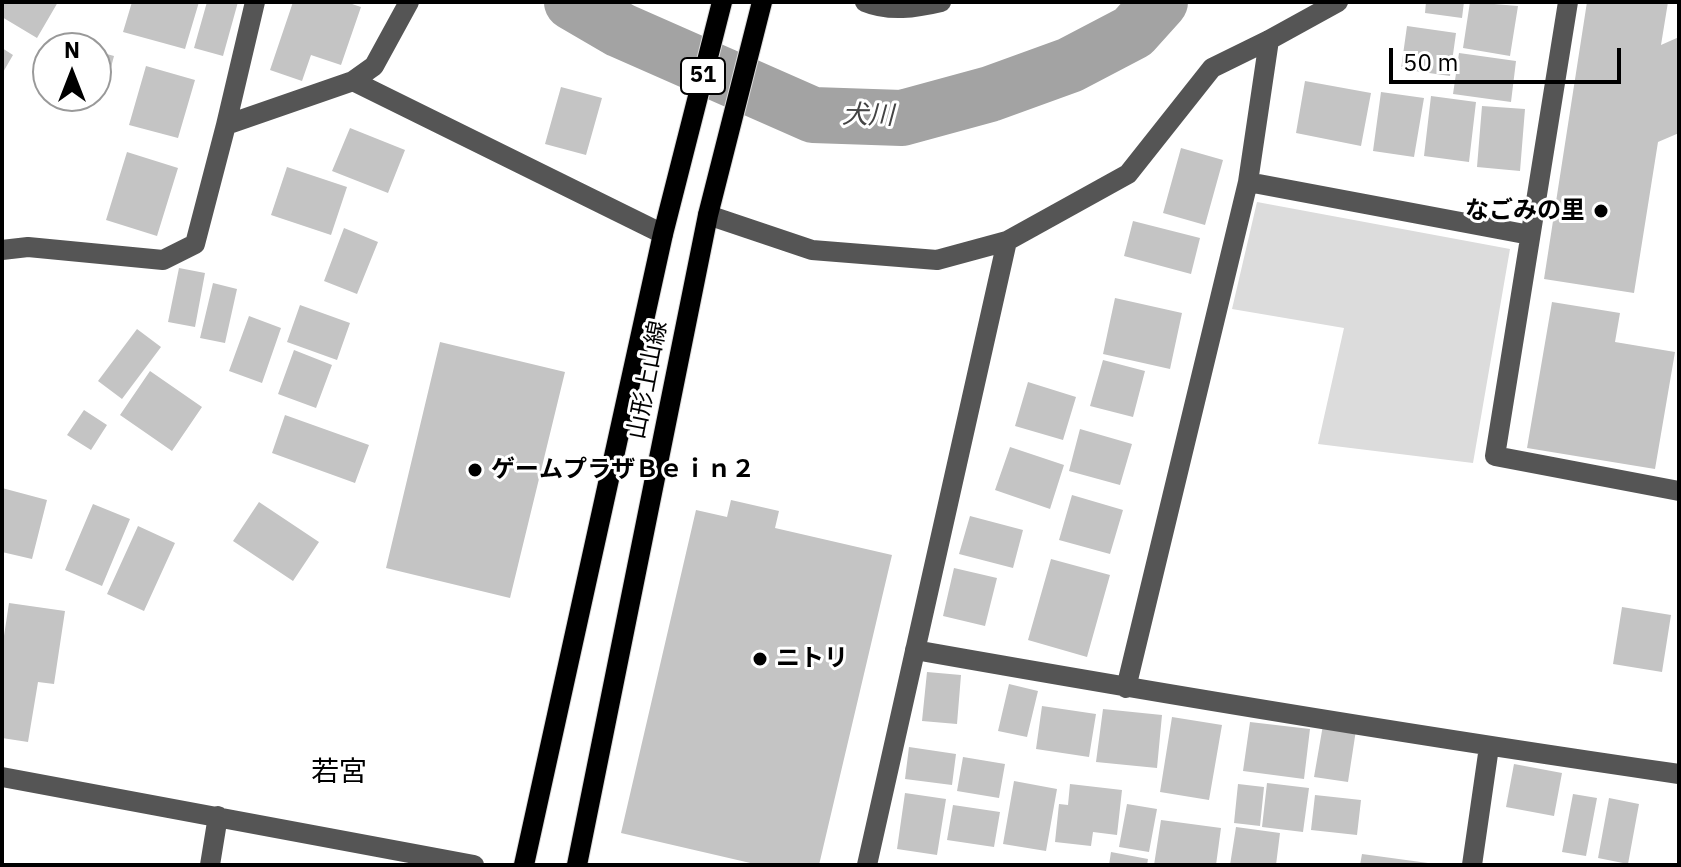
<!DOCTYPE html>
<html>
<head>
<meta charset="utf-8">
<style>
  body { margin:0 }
  #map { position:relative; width:1681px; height:867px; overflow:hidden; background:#fff; font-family:"IBM Plex Sans",sans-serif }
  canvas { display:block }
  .frame { position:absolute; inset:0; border:4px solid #000; pointer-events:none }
  .north { position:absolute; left:32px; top:32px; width:80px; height:80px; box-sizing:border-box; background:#fff; border:2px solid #999; border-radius:50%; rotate:0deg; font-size:22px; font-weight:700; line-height:32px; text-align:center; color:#000 }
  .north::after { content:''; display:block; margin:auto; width:28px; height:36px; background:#000; clip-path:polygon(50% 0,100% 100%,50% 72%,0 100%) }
  .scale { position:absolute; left:1389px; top:48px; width:232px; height:36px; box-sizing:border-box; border:4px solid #000; border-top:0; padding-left:10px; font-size:24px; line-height:28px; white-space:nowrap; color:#000; -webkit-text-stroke:6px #fff; paint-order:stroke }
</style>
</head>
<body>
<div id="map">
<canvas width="1681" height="867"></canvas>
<div class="frame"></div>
<div class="north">N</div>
<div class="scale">50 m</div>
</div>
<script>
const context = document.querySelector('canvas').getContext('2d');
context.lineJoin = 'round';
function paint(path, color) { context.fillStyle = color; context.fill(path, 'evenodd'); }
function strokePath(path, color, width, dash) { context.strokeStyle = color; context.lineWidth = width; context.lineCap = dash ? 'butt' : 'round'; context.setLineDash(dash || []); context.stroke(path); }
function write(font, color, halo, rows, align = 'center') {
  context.font = font + ' "IBM Plex Sans","Noto Sans JP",sans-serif'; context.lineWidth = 6; context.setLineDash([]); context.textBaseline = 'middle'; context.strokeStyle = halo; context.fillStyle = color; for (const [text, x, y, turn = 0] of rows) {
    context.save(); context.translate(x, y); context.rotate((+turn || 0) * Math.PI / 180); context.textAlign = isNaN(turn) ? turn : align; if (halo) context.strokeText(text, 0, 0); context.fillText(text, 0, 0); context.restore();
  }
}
paint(new Path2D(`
  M1257 202 1510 249 1473 463 1318 444 1344 328 1232 309Z`), '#dcdcdc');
strokePath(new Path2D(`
  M572 2 620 30 813 115 902 118 990 94 1070 65 1133 32 1160 2`), '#a3a3a3', 56);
paint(new Path2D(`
  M2 2H58L37 38 2 17Z
  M132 2H199L185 49 123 32Z
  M207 2H238L223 56 194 48Z
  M293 2H346L361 7 341 65 311 55 302 81 270 70Z
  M1426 2H1464L1462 18 1425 13Z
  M1470 2 1518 6 1510 56 1463 48Z
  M1587 2H1668L1661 45 1679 37V133L1658 142 1634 293 1544 279Z
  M1407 26 1456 33 1450 76 1401 69Z
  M2 48 13 55 2 74Z
  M96 51 114 56 104 94 96 92Z
  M1459 53 1516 61 1511 102 1453 94Z
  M146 66 195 80 178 138 129 125Z
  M1305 81 1371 93 1361 146 1296 133Z
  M561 87 602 98 586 155 545 144Z
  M1381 92 1424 98 1414 157 1373 151Z
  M1431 96 1476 102 1469 162 1424 156Z
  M1482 106 1525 109 1520 171 1477 167Z
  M350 128 405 150 388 193 332 171Z
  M1181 148 1223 160 1205 225 1163 213Z
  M127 152 178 168 157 236 106 220Z
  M287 167 347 187 331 235 271 215Z
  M1133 221 1200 238 1191 274 1124 256Z
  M344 228 378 242 357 294 324 281Z
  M179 268 205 273 195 327 168 322Z
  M213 283 237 289 225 343 200 338Z
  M1115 298 1182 313 1170 369 1103 354Z
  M1552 302 1620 313 1615 342 1675 352 1655 469 1527 448Z
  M300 305 350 323 337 360 287 342Z
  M249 316 281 328 262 383 229 371Z
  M137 329 161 347 122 399 98 381Z
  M440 342 565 372 510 598 386 568Z
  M294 350 332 365 316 408 278 394Z
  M1103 360 1145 371 1133 417 1090 406Z
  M150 371 202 407 172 451 120 415Z
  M1028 382 1076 397 1063 440 1015 426Z
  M84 410 107 425 91 450 67 435Z
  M285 415 369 445 355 483 272 453Z
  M1080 429 1132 444 1120 485 1069 471Z
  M1010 447 1064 465 1050 509 995 490Z
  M2 488 47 500 32 559 2 552Z
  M1072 495 1123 510 1110 554 1059 540Z
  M731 500 779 511 775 528 892 555 819 865H759L621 833 696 510 727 517Z
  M259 502 319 542 293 581 233 541Z
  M93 504 130 519 102 586 65 570Z
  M970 516 1023 530 1013 568 959 554Z
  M138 526 175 543 144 611 107 594Z
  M1051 559 1110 575 1087 657 1028 640Z
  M954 568 997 578 985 626 943 616Z
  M9 603 65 611 54 684 38 682 28 742 2 738V649Z
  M1622 607 1671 615 1662 672 1613 664Z
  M927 672 961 675 957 724 922 721Z
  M1009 684 1038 691 1027 737 998 731Z
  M1042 706 1096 714 1089 757 1036 749Z
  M1103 709 1162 715 1157 768 1096 762Z
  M1172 717 1222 725 1209 800 1160 792Z
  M1250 722 1310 729 1304 779 1243 771Z
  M1323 725 1356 730 1348 782 1314 777Z
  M909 747 956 754 952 785 905 779Z
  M963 757 1005 764 999 798 957 791Z
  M1514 764 1562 773 1554 816 1506 807Z
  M1014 781 1057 789 1046 851 1003 844Z
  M1267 783 1309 788 1303 832 1262 827Z
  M1070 784 1122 790 1117 835 1093 832 1091 846 1055 842 1059 804 1068 805Z
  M1238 784 1264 787 1260 826 1234 823Z
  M905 793 946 799 937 855 897 849Z
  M1573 794 1597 798 1586 856 1562 852Z
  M1315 795 1361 800 1357 835 1311 830Z
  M1609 798 1639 804 1628 864 1598 858Z
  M1127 804 1157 809 1149 852 1119 847Z
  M953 805 1000 812 994 847 947 840Z
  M1161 820 1221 828 1216 865H1154Z
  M1236 827 1280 833 1276 865H1230Z
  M1111 852 1148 859 1147 865H1109Z
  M1362 854 1428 863V865H1360Z`), '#c4c4c4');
const major = new Path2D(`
  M524 865 663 234 722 2
  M577 865 708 215 762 2`);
strokePath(major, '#dbdbdb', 22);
strokePath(new Path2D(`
  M865 2C889 12 916 8 941 2
  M1568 2 1495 456 1679 491
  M353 81 663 234
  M226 125 255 2
  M1248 182 1530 235
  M708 215 812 250 937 260 1007 241 1128 174 1212 68 1269 40 1338 2
  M2 250 28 247 163 260 195 244 226 125 353 81 374 66 409 2
  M915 650C1169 695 1424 737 1679 774
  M1126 688 1248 182 1269 40
  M2 777 474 865
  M210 865 218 816
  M867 865 1007 241
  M1472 865 1489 747`), '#555', 20);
strokePath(major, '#000', 20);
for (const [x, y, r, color] of [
  [1601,211,8,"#000"],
  [475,470,8,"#000"],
  [760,659,8,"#000"]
]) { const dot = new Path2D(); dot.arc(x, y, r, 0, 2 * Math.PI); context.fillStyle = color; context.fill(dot); strokePath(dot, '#fff', 3); }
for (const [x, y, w] of [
  [703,76,44]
]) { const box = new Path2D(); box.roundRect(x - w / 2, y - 18, w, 36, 6); context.fillStyle = '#fff'; context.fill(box); strokePath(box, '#000', 2); }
write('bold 22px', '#000', null, [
  ["51",703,76]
]);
write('bold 24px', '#000', '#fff', [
  ["なごみの里",1585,211,"right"],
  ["ゲームプラザＢｅｉｎ２",491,470],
  ["ニトリ",776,659]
], 'left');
write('24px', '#000', '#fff', [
  ["山形上山線",648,380,-79]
]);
write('italic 26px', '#444', '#fff', [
  ["犬川",868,116,1]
]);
write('28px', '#000', '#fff', [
  ["若宮",339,773]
]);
</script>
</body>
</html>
